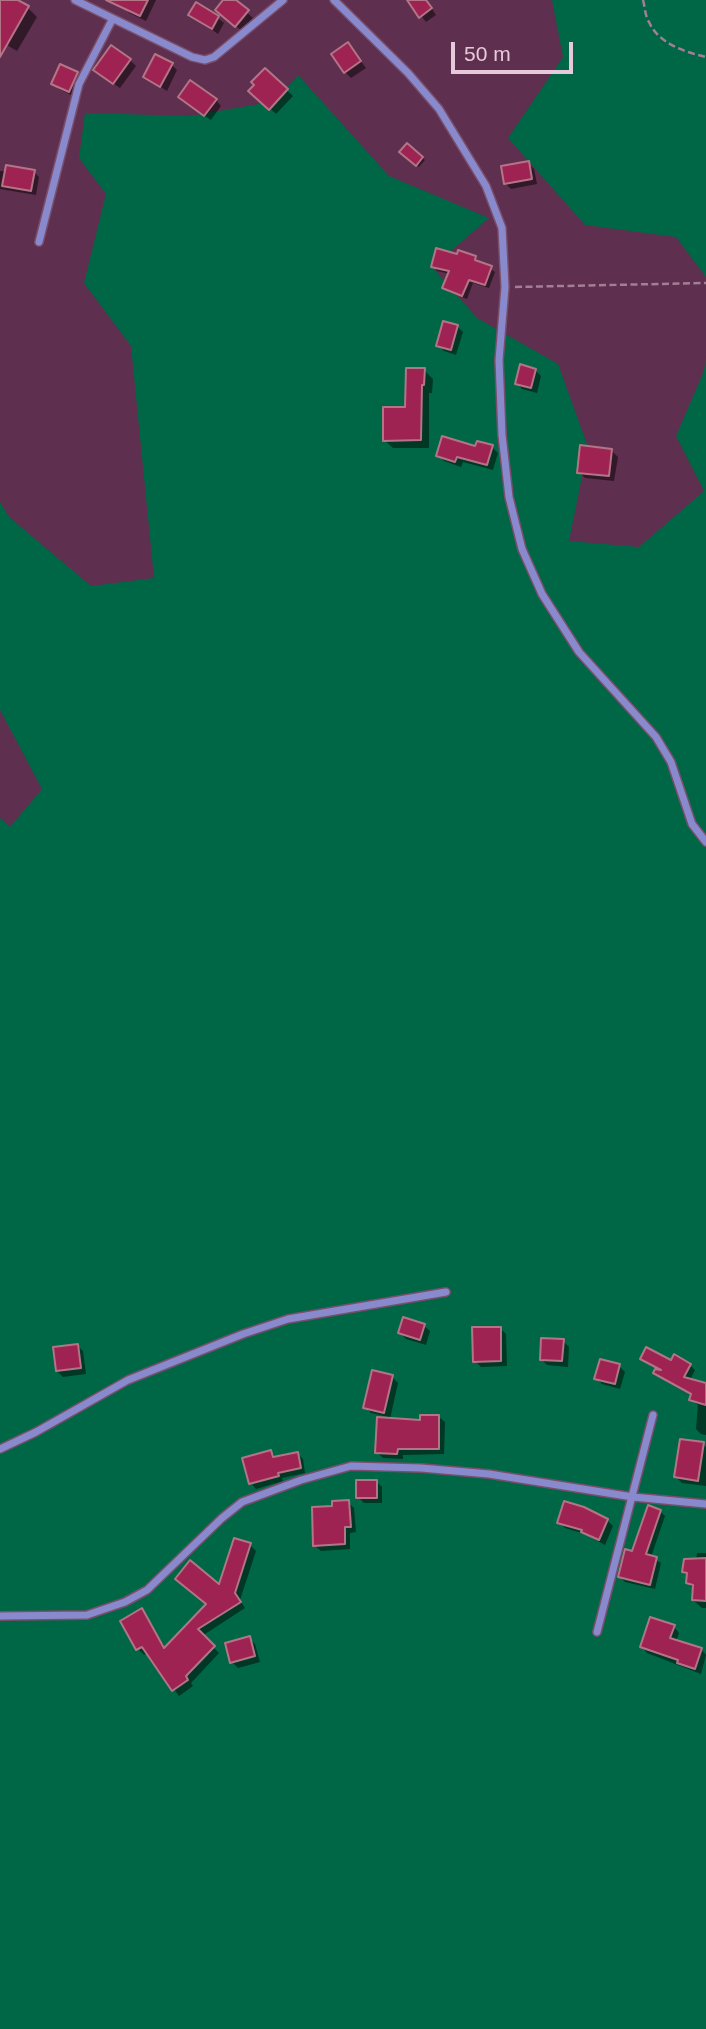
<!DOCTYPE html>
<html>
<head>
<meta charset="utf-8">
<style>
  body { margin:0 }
  #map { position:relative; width:706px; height:2029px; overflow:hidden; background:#5e2f4e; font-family:Helvetica,sans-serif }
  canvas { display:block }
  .scale { position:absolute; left:451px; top:42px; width:122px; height:32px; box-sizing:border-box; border:4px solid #e6c9da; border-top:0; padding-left:9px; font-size:21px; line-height:24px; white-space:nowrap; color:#e6c9da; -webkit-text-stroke:5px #5e2f4e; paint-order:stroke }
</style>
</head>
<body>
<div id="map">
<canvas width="706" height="2029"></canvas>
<div class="scale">50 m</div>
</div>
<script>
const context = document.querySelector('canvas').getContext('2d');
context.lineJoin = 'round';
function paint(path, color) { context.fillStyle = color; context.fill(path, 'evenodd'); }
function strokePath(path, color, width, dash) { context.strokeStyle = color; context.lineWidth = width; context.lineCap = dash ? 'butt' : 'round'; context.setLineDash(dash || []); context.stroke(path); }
paint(new Path2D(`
  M552 0H706V277L676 237 585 225 508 138 563 57Z
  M298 75 389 176 489 218 432 267 477 318 558 364 588 447 569 541 639 547 704 491 676 436 704 371 706 357V2029H0V818L10 827 42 789 0 710V502L9 517 91 586 154 578 131 346 84 283 106 194 79 158 85 113 190 116 276 101Z`), '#006746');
paint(new Path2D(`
  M1 0H15L28 8 37 17 17 51 0 41Z
  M120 0H156L146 21 129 13Z
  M225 0H233L253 18 242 31 223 15Z
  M409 0H426L436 15 426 22Z
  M191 15 218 18 224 23 218 34Z
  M348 44 366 68 351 78 345 72Z
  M130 60 136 66 120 88 101 75Z
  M171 64 177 70 167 91 145 77Z
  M265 70 293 96 276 114 251 91Z
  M77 74 83 80 75 97 59 89 53 83Z
  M216 100 221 106 211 120 186 103Z
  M408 145 425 160 419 167 402 152Z
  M528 163 534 169 537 184 511 189 505 183Z
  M0 171 34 172 39 177 36 195 0 189Z
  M475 258 495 272 489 288 473 283 467 299 449 292 444 288 450 274 437 271 433 266Z
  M457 326 463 332 456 355 444 351 438 345Z
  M424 370 433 379 432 393H429V448H393L384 440 407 409Z
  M535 370 541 376 537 393 522 389 517 383Z
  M492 447 498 453 493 470 463 462 461 467 444 461 438 455Z
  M612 451 618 457 614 481 585 478 579 472Z
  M424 1326 430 1331 426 1345 406 1339 400 1333Z
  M500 1328 506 1334 507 1366 481 1367 475 1361Z
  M563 1341 569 1347 568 1367 547 1365 541 1359Z
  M77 1345 83 1351 86 1374 63 1377 57 1371Z
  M642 1359 690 1365 695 1370 690 1380 706 1385V1435L701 1434 696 1429 698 1405 691 1400 692 1396 661 1378 656 1373 657 1369Z
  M619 1366 625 1372 620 1389 602 1384 596 1378Z
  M392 1377 398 1383 390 1419 421 1422 439 1417 445 1422 444 1454 403 1455V1459L383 1458 377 1452 388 1417 371 1413 365 1407Z
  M703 1444 706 1447V1486L682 1483 676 1477Z
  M271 1452 277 1458 298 1454 303 1459 305 1473 282 1478 283 1481 256 1489 251 1483Z
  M376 1481 382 1487V1503H364L358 1497Z
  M348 1502 354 1508 356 1532 350 1533V1549L321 1551 315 1546Z
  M660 1511 665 1516 651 1557 661 1563 655 1589 625 1582 620 1577Z
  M607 1520 613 1526 605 1545 585 1534 565 1528 559 1522Z
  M250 1545 256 1551 240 1600 245 1608 202 1636 219 1653 191 1683 193 1686 179 1696 147 1653 144 1655 138 1649 122 1622 141 1611 147 1617 166 1649 208 1605Z
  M697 1553H706V1608H702L693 1600 694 1589 688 1583V1577L684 1572 696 1560Z
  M674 1627 679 1633 676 1642 701 1649 706 1655 701 1674 647 1653 642 1647Z
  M249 1638 255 1644 260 1662 238 1668 232 1662Z`), '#0007');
const building = new Path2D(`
  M0 0H18L29 6 0 57Z
  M106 0H148L140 16Z
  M223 0H236L249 10 235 27 215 10Z
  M407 0H426L432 8 419 18Z
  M196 2 219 16 212 29 188 15Z
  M348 42 361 61 344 73 331 54Z
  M111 45 131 59 113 84 93 70Z
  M155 54 173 63 160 87 143 77Z
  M60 64 78 72 69 92 51 84Z
  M265 68 288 89 269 110 248 91 254 85 251 82Z
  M190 80 217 99 204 116 178 97Z
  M407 143 423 157 416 166 399 152Z
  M529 161 532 179 504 184 501 166Z
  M6 165 35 170 31 191 2 186Z
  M436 248 457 254 458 250 476 256 475 260 492 266 485 285 469 280 462 296 442 288 449 271 431 267Z
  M443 321 458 325 451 350 436 346Z
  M520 364 536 369 531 388 515 384Z
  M406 368H425L424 385H422L421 440 383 441V407H405Z
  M442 436 475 446 477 441 493 445 487 465 457 457 455 462 436 456Z
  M580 445 612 449 609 476 577 473Z
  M403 1317 425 1324 420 1340 398 1333Z
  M472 1327H501V1361L473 1362Z
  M541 1338 564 1339 562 1361 540 1360Z
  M78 1344 81 1368 56 1371 53 1347Z
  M646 1347 671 1360 674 1354 691 1364 684 1377 706 1383V1405L689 1400 691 1394 653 1373 655 1369 661 1370 640 1359Z
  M600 1359 620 1364 615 1384 594 1379Z
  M372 1370 393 1375 384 1413 363 1408Z
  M420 1415H439V1449H398L397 1454 375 1453 377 1417 420 1420Z
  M680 1439 704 1442 698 1481 674 1477Z
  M271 1450 273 1457 298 1452 301 1468 278 1473 279 1476 249 1484 242 1458Z
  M356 1480H377V1498H356Z
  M349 1500 351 1527H345V1544L313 1546 312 1507 332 1506V1501Z
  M564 1501 584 1507 608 1519 599 1540 581 1532 582 1530 557 1523Z
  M648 1505 661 1510 646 1554 657 1557 650 1585 618 1577 625 1549 632 1551Z
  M234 1538 251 1543 235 1593 241 1602 198 1629 215 1646 186 1676 188 1680 172 1691 142 1647 136 1650 120 1621 142 1608 164 1648 206 1604 175 1579 190 1560 219 1584Z
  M706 1558V1601L692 1600 693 1585 686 1583 687 1573 682 1572 684 1559Z
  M650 1617 675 1625 670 1638 702 1648 695 1669 677 1663 678 1660 640 1647Z
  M250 1636 255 1656 230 1663 225 1643Z`);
paint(building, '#9e2353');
strokePath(building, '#b37586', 2);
const street = new Path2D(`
  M75 0 192 57 205 60 214 57 283 0
  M334 0 408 73 439 109 486 186 502 228 505 287 499 360 502 435 509 497 522 549 542 594 579 652 656 737 671 762 692 824 706 842
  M39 242 79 84 112 20
  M0 1449 36 1432 128 1380 243 1334 288 1319 446 1292
  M0 1616 87 1615 125 1602 147 1590 222 1518 242 1502 301 1480 351 1466 421 1468 489 1474 633 1497 706 1504
  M597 1632 653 1415`);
strokePath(street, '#794e6a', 10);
strokePath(new Path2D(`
  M643 0C645 7 645 16 649 22 659 44 685 52 706 57
  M515 287 706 283`), '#a47e96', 2.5, [7, 3.5]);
strokePath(street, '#888acd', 7);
</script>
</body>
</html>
